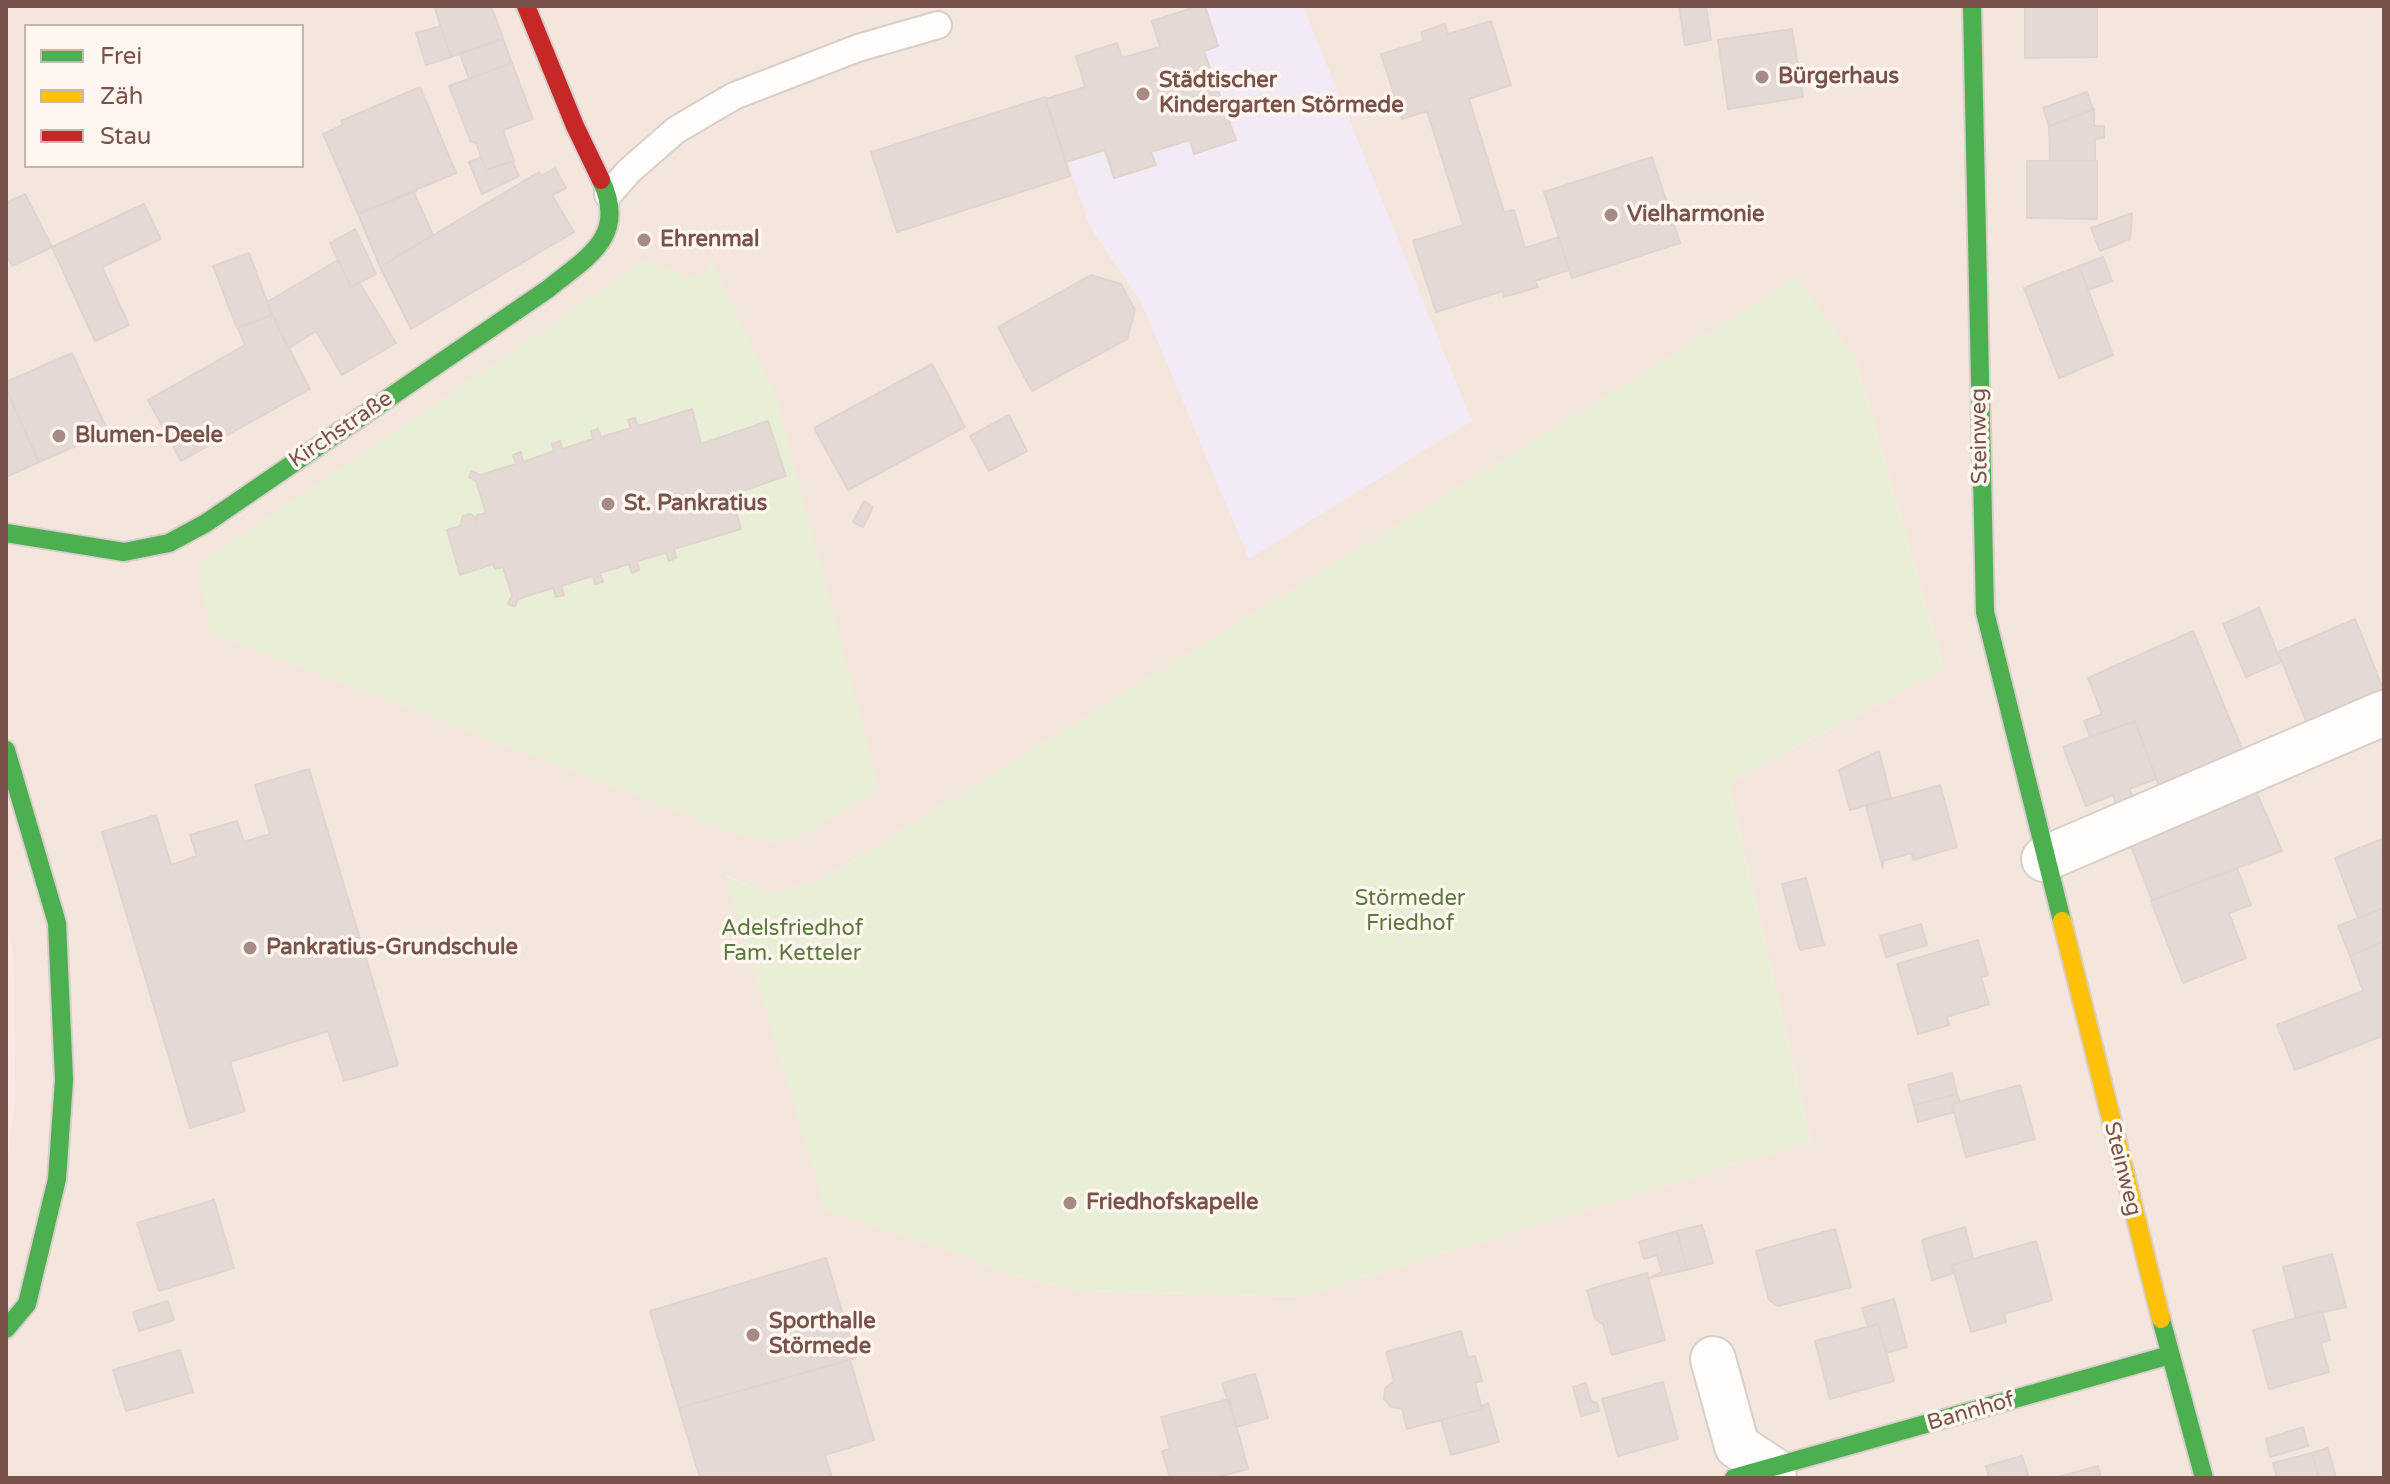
<!DOCTYPE html>
<html>
<head>
<meta charset="utf-8">
<style>
  body { margin:0 }
  #map { position:relative; width:2390px; height:1484px; overflow:hidden; background:#f8f2ed; font-family:"Varela Round",sans-serif }
  canvas { display:block }
  .frame { position:absolute; inset:0; border:8px solid #79534b; pointer-events:none }
  .legend { position:absolute; left:24px; top:24px; width:280px; height:144px; box-sizing:border-box; background:#fff6ef; border:2px solid #c9b5ad; margin:0; padding:10px 14px; list-style:none; font-size:24px; color:#79534b }
  .legend li { display:flex; align-items:center; gap:16px; height:40px }
  .legend b { width:40px; border:2px solid #c9b5ad }
</style>
</head>
<body>
<div id="map">
<canvas width="2390" height="1484"></canvas>
<div class="frame"></div>
<ul class="legend">
<li><b style="height:10px;background:#4caf50"></b>Frei</li>
<li><b style="height:10px;background:#ffc107"></b>Zäh</li>
<li><b style="height:10px;background:#c62828"></b>Stau</li>
</ul>
</div>
<script>
const context = document.querySelector('canvas').getContext('2d');
context.lineJoin = 'round';
function paint(path, color) { context.fillStyle = color; context.fill(path, 'evenodd'); }
function strokePath(path, color, width, dash) { context.strokeStyle = color; context.lineWidth = width; context.lineCap = dash ? 'butt' : 'round'; context.setLineDash(dash || []); context.stroke(path); }
function write(font, color, halo, rows, align = 'center') {
  context.font = font + ' "Varela Round",sans-serif'; context.lineWidth = 7; context.setLineDash([]); context.textBaseline = 'middle'; context.strokeStyle = halo; context.fillStyle = color; for (const [text, x, y, turn = 0] of rows) {
    context.save(); context.translate(x, y); context.rotate((+turn || 0) * Math.PI / 180); context.textAlign = isNaN(turn) ? turn : align; if (halo) context.strokeText(text, 0, 0); context.fillText(text, 0, 0); context.restore();
  }
}
paint(new Path2D(`
  M6 6H2384V1478H6V1170L15 1096 13 952 6 926ZM26 26H302V166H26ZM1797 279 1856 360 1944 669 1728 783 1811 1141 1299 1297 1084 1291 1015 1276 957 1253 726 875 770 895 821 880Z`), '#f4e6dd');
paint(new Path2D(`
  M6 926 13 951 15 1096 6 1170Z`), '#fbe8e4');
paint(new Path2D(`
  M1198 6H1303L1472 421 1249 559 1142 304 1090 227 1046 99 1085 87 1076 56 1117 43 1123 58 1160 47 1152 21Z`), '#f2eaf4');
paint(new Path2D(`
  M646 260 692 279 707 271 711 260 777 399 879 789 794 839 769 842 732 832 210 632 198 565Z
  M1797 278 1856 360 1944 669 1728 783 1811 1141 1299 1297 1084 1291 1015 1276 957 1253 826 1211 725 875 770 895 821 880Z`), '#e9efd7');
const building = new Path2D(`
  M434 6H491L503 38 451 57Z
  M1198 6H1205L1218 46 1204 51 1236 140 1194 154 1190 140 1151 152 1156 165 1114 178 1105 150 1066 162 1046 99 1085 87 1076 56 1117 43 1122 58 1160 47 1152 21Z
  M1679 6H1706L1711 40 1685 45Z
  M2025 6H2097V57L2025 58Z
  M1491 21 1511 85 1469 99 1504 212 1514 210 1525 248 1559 237 1569 270 1535 281 1538 287 1504 297 1503 291 1436 312 1413 241 1463 225 1427 111 1402 119 1381 54 1424 41 1421 32 1445 24 1448 34Z
  M441 26 451 57 426 65 416 33Z
  M1792 29 1803 97 1728 109 1718 40Z
  M503 39 512 63 469 79 460 54Z
  M512 63 533 119 503 130 514 161 486 170 476 143 471 142 449 86Z
  M420 87 456 173 358 214 323 134 343 125 341 121Z
  M2087 92 2093 110 2049 126 2043 108Z
  M1045 97 1070 176 897 232 871 152Z
  M2094 109V126H2104V138L2095 139V161H2050L2049 126Z
  M481 157 486 170 512 161 519 176 482 194 469 162Z
  M1652 157 1680 243 1572 278 1544 192Z
  M2027 161H2097V219L2027 218Z
  M555 168 566 188 552 195 574 232 411 329 380 267 539 172 541 176Z
  M416 191 414 193 433 235 380 267 358 214Z
  M25 194 52 247 12 266 6 254V203Z
  M144 204 161 239 102 267 129 325 95 341 52 247Z
  M2132 213 2130 239 2100 251 2091 228Z
  M355 229 376 274 351 287 330 243Z
  M249 253 272 315 237 328 213 266Z
  M2103 257 2112 281 2088 290 2079 266Z
  M338 260 351 287 359 282 396 343 342 375 316 331 288 349 267 302Z
  M2079 266 2113 355 2059 378 2024 288Z
  M1091 275 1121 284 1135 310 1127 339 1032 391 998 327Z
  M272 315 310 389 181 461 148 400 245 345 238 328Z
  M72 353 108 432 39 462 6 389V382Z
  M932 364 965 427 848 490 814 428Z
  M6 389 39 462 6 477Z
  M692 409 701 444 768 421 786 476 731 495 741 529 674 549 676 558 669 561 666 553 637 561 639 570 632 573 629 564 600 573 603 582 595 584 593 576 561 586 564 595 556 597 553 588 518 599 515 607 508 604 512 596 503 567 495 569 493 564 460 575 447 530 460 526 463 516 470 514 477 518V521V515L486 513 476 481 469 477 472 471 480 475 516 464 513 455 521 452 523 462 554 451 552 444 560 441 562 449 593 439 591 431 598 429 601 437 631 428 628 420 635 418 638 426Z
  M1009 415 1027 451 989 471 970 436Z
  M864 501 873 507 863 527 853 522Z
  M2259 608 2281 662 2246 677 2223 624Z
  M2355 619 2384 691 2307 723 2278 652Z
  M2193 631 2245 756 2161 791 2135 721 2090 737 2084 721 2102 714 2088 678Z
  M2135 721 2156 779 2129 789 2133 797 2116 804 2113 795 2086 806 2063 747Z
  M1879 751 1891 798 1850 810 1839 770Z
  M309 769 398 1065 344 1081 328 1031 230 1062 245 1111 190 1128 102 832 156 815 171 865 197 856 190 835 237 821 244 842 270 834 255 785Z
  M2252 782 2282 851 2152 900 2127 836Z
  M1940 785 1957 847 1913 860 1912 853 1883 861V868L1866 806Z
  M2382 839 2384 908 2358 918 2335 858Z
  M2237 868 2251 905 2229 913 2246 958 2183 983 2151 901Z
  M1806 878 1824 945 1800 950 1782 884Z
  M2384 908V941L2350 956 2338 926Z
  M1921 924 1927 945 1886 957 1880 936Z
  M1978 940 1988 975 1981 977 1989 1004 1947 1017 1949 1025 1918 1034 1897 964Z
  M2384 941V1042L2382 1036 2295 1070 2277 1025 2363 991 2350 956Z
  M1952 1073 1957 1094 1914 1105 1908 1085Z
  M2020 1085 2035 1139 1966 1157 1952 1104Z
  M1957 1094 1960 1101 1952 1104 1954 1112 1918 1122 1914 1105Z
  M214 1200 234 1268 159 1291 137 1223Z
  M1702 1225 1713 1263 1687 1270 1677 1231Z
  M1965 1227 1973 1259 1952 1265 1954 1273 1932 1280 1922 1240Z
  M1835 1229 1851 1287 1778 1306 1769 1300 1756 1251Z
  M1677 1231 1687 1270 1649 1278 1662 1272 1657 1255 1644 1259 1639 1242Z
  M2036 1241 2052 1300 2004 1314 2006 1322 1971 1332 1952 1265Z
  M2332 1254 2346 1307 2296 1318 2283 1267Z
  M826 1258 856 1358 679 1408 650 1311Z
  M1647 1273 1665 1340 1612 1355 1603 1324 1595 1319 1587 1290Z
  M1894 1299 1907 1347 1886 1353 1878 1324 1868 1327 1862 1308Z
  M168 1301 174 1320 139 1331 133 1312Z
  M2322 1311 2330 1340 2321 1343 2329 1372 2269 1389 2253 1330Z
  M1878 1324 1894 1381 1830 1399 1815 1341Z
  M1461 1331 1468 1358 1475 1356 1482 1381 1475 1383 1482 1409 1407 1429 1402 1409 1391 1407 1384 1399 1385 1388 1394 1381 1386 1352Z
  M180 1350 193 1392 126 1411 113 1370Z
  M850 1360 874 1440 825 1455 832 1478H700L679 1408Z
  M1255 1374 1268 1418 1236 1427 1222 1383Z
  M1663 1382 1678 1439 1618 1456 1602 1399Z
  M1586 1383 1591 1401 1597 1403 1599 1411 1581 1416 1573 1387Z
  M1229 1399 1248 1469 1214 1478H1170L1162 1451 1170 1449 1161 1417Z
  M1488 1403 1499 1442 1451 1455 1441 1420 1482 1409V1406Z
  M2303 1427 2308 1446 2270 1457 2266 1439Z
  M2328 1448 2336 1478H2319L2312 1453Z
  M2312 1453 2319 1478H2277L2273 1463Z
  M2022 1456 2029 1478H1989L1986 1466Z
  M2098 1466 2101 1478H2054Z`);
paint(building, '#e5d9d4');
strokePath(building, '#e1d4cf', 2);
const lane = new Path2D(`
  M608 195 629 171 676 130 734 96 858 48 938 25`);
const street = new Path2D(`
  M2044 859 2384 713
  M1713 1359 1737 1446 1772 1469 1774 1478`);
const fast = new Path2D(`
  M1972 6 1985 612 2062 921
  M6 533 124 552 169 543 206 523 548 289C587 257 628 237 601 180
  M6 750 57 923 64 1080 57 1179 27 1304 6 1329
  M2161 1319 2204 1478
  M1734 1478 2170 1355`);
const slow = new Path2D(`
  M2062 921 2161 1319`);
const jam = new Path2D(`
  M526 6 575 126 601 180`);
strokePath(lane, '#d8ceca', 30);
strokePath(street, '#d8ceca', 48);
strokePath(fast, '#d9ceca', 22);
strokePath(slow, '#d9ceca', 22);
strokePath(jam, '#d9ceca', 22);
strokePath(lane, '#fefdfc', 26);
strokePath(street, '#fefdfc', 44);
strokePath(fast, '#4caf50', 18);
strokePath(slow, '#ffc107', 18);
strokePath(jam, '#c62828', 18);
for (const [x, y, r, color] of [
  [1762,77,8,"#a58b84"],
  [1143,94,8,"#a58b84"],
  [1611,215,8,"#a58b84"],
  [644,240,8,"#a58b84"],
  [59,436,8,"#a58b84"],
  [608,504,8,"#a58b84"],
  [250,948,8,"#a58b84"],
  [1070,1203,8,"#a58b84"],
  [753,1335,8,"#a58b84"]
]) { const dot = new Path2D(); dot.arc(x, y, r, 0, 2 * Math.PI); context.fillStyle = color; context.fill(dot); strokePath(dot, '#fff6ef', 3); }
write('bold 22px', '#79534b', '#fff6ef', [
  ["Bürgerhaus",1778,77],
  ["Städtischer",1159,81],
  ["Kindergarten Störmede",1159,106],
  ["Vielharmonie",1627,215],
  ["Ehrenmal",660,240],
  ["Blumen-Deele",75,436],
  ["St. Pankratius",624,504],
  ["Pankratius-Grundschule",266,948],
  ["Friedhofskapelle",1086,1203],
  ["Sporthalle",769,1322],
  ["Störmede",769,1347]
], 'left');
write('22px', '#79534b', '#fff6ef', [
  ["Kirchstraße",341,430,-34],
  ["Steinweg",1980,436,-91],
  ["Steinweg",2122,1169,76],
  ["Bannhof",1971,1412,-16]
]);
write('22px', '#5b793f', '#fff6ef', [
  ["Störmeder",1410,899],
  ["Friedhof",1410,924],
  ["Adelsfriedhof",792,929],
  ["Fam. Ketteler",792,954]
]);
</script>
</body>
</html>
